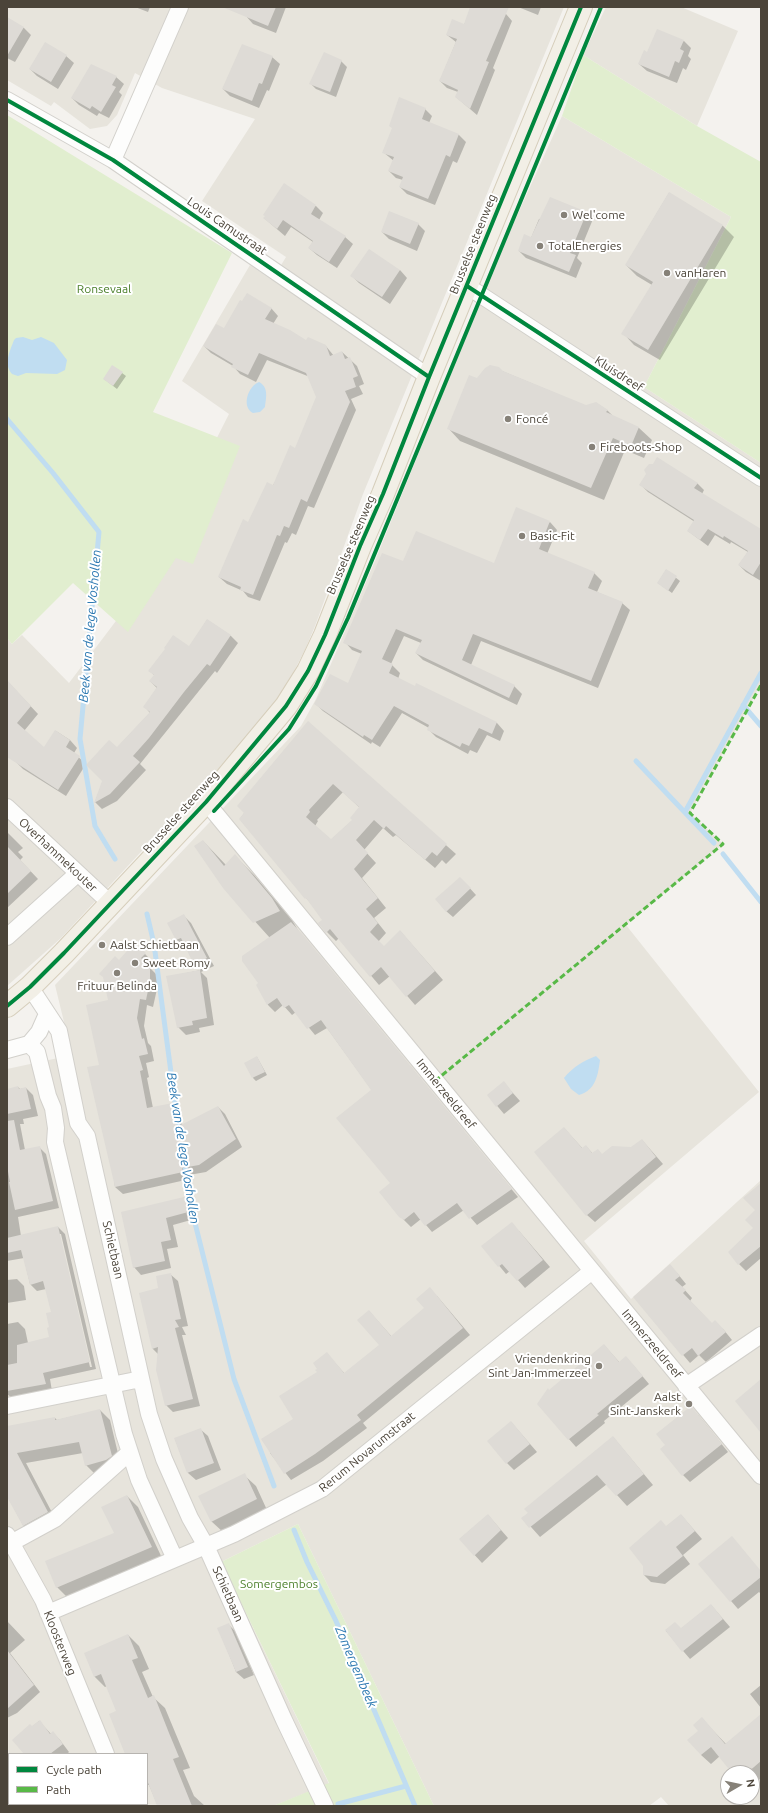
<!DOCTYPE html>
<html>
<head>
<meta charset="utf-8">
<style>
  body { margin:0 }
  #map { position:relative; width:768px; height:1813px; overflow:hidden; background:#f4f2ee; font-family:Ubuntu,sans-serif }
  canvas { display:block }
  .frame { position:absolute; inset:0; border:8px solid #4b4439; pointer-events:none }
  .legend { position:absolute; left:8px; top:1753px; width:140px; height:52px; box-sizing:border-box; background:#fff; border:1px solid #b7b4b0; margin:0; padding:5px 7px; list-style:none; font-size:12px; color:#4b4439 }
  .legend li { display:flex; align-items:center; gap:8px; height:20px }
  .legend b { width:20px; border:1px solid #b7b4b0 }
  .north { position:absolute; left:720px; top:1765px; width:40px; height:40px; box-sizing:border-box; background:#fff; border:1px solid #b7b4b0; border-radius:50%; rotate:81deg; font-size:11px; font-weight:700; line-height:16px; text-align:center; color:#4b4439 }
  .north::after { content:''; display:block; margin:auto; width:14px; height:18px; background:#868178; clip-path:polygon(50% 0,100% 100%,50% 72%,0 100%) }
</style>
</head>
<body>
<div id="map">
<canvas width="768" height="1813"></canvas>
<div class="frame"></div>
<ul class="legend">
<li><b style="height:5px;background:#00873e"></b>Cycle path</li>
<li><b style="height:5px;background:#58b947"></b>Path</li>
</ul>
<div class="north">N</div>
</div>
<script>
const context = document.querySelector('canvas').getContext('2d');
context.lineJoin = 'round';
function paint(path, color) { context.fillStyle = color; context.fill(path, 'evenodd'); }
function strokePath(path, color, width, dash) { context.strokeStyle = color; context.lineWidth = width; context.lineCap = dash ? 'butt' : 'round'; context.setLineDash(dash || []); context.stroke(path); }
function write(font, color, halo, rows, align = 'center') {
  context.font = font + ' Ubuntu,sans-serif'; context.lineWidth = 4; context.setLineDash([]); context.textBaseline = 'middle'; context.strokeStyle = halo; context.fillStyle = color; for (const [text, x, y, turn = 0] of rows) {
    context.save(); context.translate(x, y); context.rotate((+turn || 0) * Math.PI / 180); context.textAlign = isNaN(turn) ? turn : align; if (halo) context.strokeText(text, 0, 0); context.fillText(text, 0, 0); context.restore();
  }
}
paint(new Path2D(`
  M7 7H564L363 494 315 626 305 650 294 671 274 704 255 729 61 938 7 986V638L12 644 22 635 69 683 125 609 150 570 229 414 182 381 250 265 272 280 286 257 202 201 255 119 162 88 135 73 117 115 107 126 90 129 54 102 51 106 7 80Z
  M606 7H681L738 31 697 126 583 55Z
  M562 116 731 217 644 387 761 463V684L690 813 723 844 626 925 759 1092 584 1241 631 1299 761 1180V1806H669L661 1797 649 1806H434L298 1524 221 1562 329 1784 273 1806H7V1069L72 1055 55 985 301 726 316 699 375 561 493 269ZM9 1754H147V1804H9ZM728 1773H752V1797H728Z`), '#e7e4dc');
paint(new Path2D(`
  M583 55 697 126 761 162V463L644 387 731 217 562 116Z
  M7 115 232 253 153 412 240 446 193 564 176 558 128 632 73 583 12 644 7 638Z
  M298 1524 434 1806H273L329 1783 221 1562Z`), '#e1eecf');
paint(new Path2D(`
  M23 337 32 340 41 337 54 343 67 360 65 370 57 374 26 373 18 376 12 374C3 364 10 351 14 340L16 338Z
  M259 382C269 387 266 398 265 407L260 412 253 413C241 407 248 386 259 382Z
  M596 1056 600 1060C598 1075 596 1090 579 1095L571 1089 564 1078C573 1067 583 1061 596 1056Z`), '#c0ddf1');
paint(new Path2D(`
  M135 7H150L148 12Z
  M250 7H286L276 33 253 24 246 16Z
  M472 7H488L506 14 512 21 493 68 495 70 477 115 456 97 458 92 447 88 440 81 456 42 447 35 464 25Z
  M518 7H541L538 15Z
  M7 18 24 28 31 35 15 62 7 58Z
  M684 41 691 48 688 56 691 59 686 70 683 68 677 83 647 71 639 64 648 53Z
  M66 56 74 63 58 89 37 76 30 69Z
  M272 57 280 64 269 91 267 90 259 108 230 96 223 89Z
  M341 61 347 67 336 97 316 89 310 83Z
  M116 77 124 84 119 92 122 95 109 118 99 113 97 116 79 105 72 98Z
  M425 109 432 116 429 123 459 135 466 142 457 163 453 161 435 205 407 194 400 187 403 180 396 178 389 171 394 161 383 152 393 129Z
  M669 193 723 226 734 237 660 360 634 345 623 333 652 285 637 276 626 265Z
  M316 206 323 213 319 220 345 237 353 244 337 268 317 255 309 248 313 242 291 227 285 236 264 218Z
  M586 213 593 219 577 258 582 263 576 278 526 258 519 251 531 238 539 219Z
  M418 224 425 231 417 251 389 239 382 232Z
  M400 270 407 278 390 304 359 283 352 276Z
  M271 308 278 316 273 324 306 342 325 345 334 356 342 352 357 366 364 384 359 386 363 394 351 399 356 410 314 508 308 506 296 535 292 533 287 543 285 542 260 601 248 597 243 591 227 584 219 577 249 523 296 449 318 397 310 377 267 360 256 382 240 374 233 366 211 353 204 346 224 329Z
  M502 371 586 406 607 410 613 416 639 428 652 440 644 458 625 450 604 500 460 441 448 428Z
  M122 373 126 376 117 389 104 379Z
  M697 483 704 490 702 494 761 531V581L746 572 739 565 748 552 731 542 730 544 715 535 708 546 688 531 695 522 648 492 641 485Z
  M550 522 557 530 547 554 594 573 602 581 597 592 622 603 630 610 598 688 481 641 471 665 514 686 522 694 517 705 423 660 416 653 421 643 404 636 391 664 400 673 398 679 415 687 417 685 497 723 504 731 500 741 487 735 477 753 470 750 468 754 436 737 428 729 429 728 402 713 380 747 372 742 371 744 323 711 316 704 349 685 362 654 352 650 345 642 404 563 494 564Z
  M666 570 680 581 672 593 658 583Z
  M207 620 231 636 238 643 217 673 215 671 140 764 146 770 117 801 102 809 95 802 103 781 86 764 66 796 23 769 7 753V681L38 714 24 731 44 749 56 731 70 740 77 748 74 753 87 765 117 748 150 713 145 707 157 688 150 681 155 676 150 671 189 648Z
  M308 723 456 854 446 864 442 860 435 868 396 835 393 837 383 828 364 850 376 863 362 878 386 908 374 918 386 933 378 942 384 947 400 931 443 980 415 1005 390 976 379 985 339 938 336 941 327 932 323 920 313 906 240 819ZM343 792 360 808 353 820 331 840 315 826 318 821 317 820Z
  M7 832 23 848 18 852 23 857 20 860 38 879 7 908Z
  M203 841 226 865 235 856 255 876 292 920 299 932 518 1197 477 1225 464 1210 432 1232 421 1219 411 1227 400 1216 391 1183 372 1090 327 1028 315 1035 296 1012 292 1015 283 1005 275 1012 268 1005 259 983 270 938 224 887Z
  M466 884 476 895 453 917 446 911Z
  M184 916 191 923 214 966 201 972 207 978 214 1025 199 1028 200 1032 186 1035 178 1027 167 977 201 970 195 964 186 946 184 947 177 940 169 923Z
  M145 954 152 961 148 966 157 975V989L153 1007 147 1005 144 1026 148 1043 151 1046 154 1061 146 1063 149 1077 147 1078 153 1108 172 1104 180 1111 182 1126 218 1107 225 1114 242 1147 206 1172 189 1175 190 1179 123 1194 115 1187 100 1065 110 1000 119 961Z
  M257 1057 267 1075 256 1081 253 1078Z
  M504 1083 520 1101 504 1114 488 1095Z
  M18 1087 20 1089 26 1088 33 1095 38 1116 23 1119 24 1124H20L25 1150 39 1147 46 1154 59 1208 18 1217 21 1236 58 1227 65 1234 96 1369 50 1379 52 1391 12 1398 7 1394V1324L18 1322 25 1329 28 1343 50 1338 52 1313 46 1289 37 1291 30 1284 24 1258 7 1261V1090ZM59 1234H61L92 1367H90Z
  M564 1128 583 1149 586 1146 593 1154 602 1155 632 1148 642 1140 663 1164 595 1222 587 1215Z
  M761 1187V1258L746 1271 739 1264 755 1228Z
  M188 1197 195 1205 198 1218 173 1225 178 1247 167 1249 171 1268 141 1275 134 1267 122 1213Z
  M519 1231 550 1267 525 1288 510 1271 506 1274 483 1246Z
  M677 1273 686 1284 682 1287 692 1298 690 1301 712 1324 723 1329 732 1340 706 1362 699 1355 690 1363 635 1298Z
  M170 1274 178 1281 188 1326 182 1327 186 1335H182L200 1406 173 1412 166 1405 158 1354 152 1348 160 1289Z
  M17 1279 24 1286 26 1300 7 1303V1280Z
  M437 1296 470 1335 363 1423 367 1428 323 1461 291 1480 270 1453 295 1419 327 1354 345 1374 380 1345 369 1311 392 1337 426 1309Z
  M604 1345 620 1363 633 1365 649 1384 604 1421 605 1423 576 1447 538 1404Z
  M100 1410 110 1420 121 1466 96 1475 86 1465 83 1453 26 1463 57 1522 33 1535 23 1525 7 1495V1427L55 1418 57 1420Z
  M698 1415 728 1452 690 1482 683 1475Z
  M511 1422 537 1452 514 1470 507 1463Z
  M200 1429 208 1436 221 1470 196 1480 188 1473 175 1439Z
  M613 1437 653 1485 627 1506 607 1484 540 1537 523 1518Z
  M244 1475 256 1486 267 1510 223 1532 211 1521Z
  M127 1496 138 1507 162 1558 68 1598 57 1587 115 1534Z
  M488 1515 508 1538 482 1563 460 1539Z
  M681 1515 702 1539 683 1555 690 1564 665 1584 651 1582 644 1575 666 1527Z
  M699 1564 761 1571V1594L759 1592 738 1609Z
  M711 1605 730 1627 690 1659 666 1631 681 1629Z
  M7 1621 25 1640 10 1653 40 1692 17 1713 7 1718Z
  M229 1625 236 1632 254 1675 244 1679 236 1672 219 1629Z
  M128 1635 139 1646 149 1669 142 1672 153 1697 165 1708 190 1768 183 1770 194 1796 205 1806H158L149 1785H147V1754H127L118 1711 107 1686 105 1687 94 1676Z
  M761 1685V1708L750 1694Z
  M761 1716V1778L752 1786V1773H734L720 1756 711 1764 701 1755 700 1731 702 1719 726 1744Z
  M39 1721 51 1734 53 1733 60 1740 69 1752 67 1754H24L32 1727Z
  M65 1804H92L93 1805 66 1806Z`), '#0003');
strokePath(new Path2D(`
  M7 419 53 473 99 532 80 739 95 826 115 859
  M743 705 761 726
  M636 761 714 843
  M685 812 761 673
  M723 854 761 902
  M147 914 154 944 179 1133
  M184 1162 195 1223 234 1379 274 1486
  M294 1530 307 1562 336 1621 415 1806
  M338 1804 406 1786`), '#c0ddf1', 5);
paint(new Path2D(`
  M222 7H276L268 26Z
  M470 7H509L486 61 489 62 470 109 455 97 458 90 439 81 457 39 446 35 452 19 464 24Z
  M7 17 24 27 7 56Z
  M657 29 684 40 680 49 684 51 679 63 675 61 669 77 638 64 644 50 647 52Z
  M45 42 67 55 51 82 29 69Z
  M242 44 273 56 262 84 259 83 252 101 222 89Z
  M324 52 342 60 330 92 309 84Z
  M91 64 117 76 112 85 116 87 101 112 92 106 90 109 71 98Z
  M399 97 426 108 422 119 459 134 450 157 446 155 428 199 399 187 403 177 388 171 394 157 382 153 392 128 389 126Z
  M284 183 316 205 311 214 346 236 329 262 308 248 313 241 283 220 277 229 263 218 265 216 263 215Z
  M669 192 723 225 648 350 621 334 653 282 625 265Z
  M550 197 587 212 570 253 576 255 569 272 518 251 524 234 531 237Z
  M389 211 419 223 410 244 381 232Z
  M369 249 400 270 382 297 350 276Z
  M247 293 272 308 265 319 290 330 306 340 308 337 326 345 330 356 342 351 345 359 350 357 358 376 353 378 356 387 345 391 350 402 307 502 301 499 289 528 284 526 280 536 277 535 253 595 240 590 241 587 218 577 243 519 248 522 267 482 273 485 290 445 295 448 316 397 306 373 259 353 248 375 231 367 233 364 203 346 216 324 224 328 240 300 242 301Z
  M112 365 123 372 113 386 103 379Z
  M490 365 499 367 503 371 586 405 596 402 608 410 606 412 639 427 631 446 613 438 591 488 447 429 469 375 477 378 485 368Z
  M657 457 698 483 694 488 761 529V562L753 575 738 565 748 551 724 536 723 538 708 529 700 540 687 531 694 520 639 485 646 474 644 470 649 464H653Z
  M516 507 550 521 539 549 595 572 588 588 623 602 591 681 473 634 462 660 515 685 509 698 415 653 422 640 396 629 382 659 393 664 389 673 415 686 416 683 497 722 492 734 479 728 469 746 462 743 460 747 427 730 429 725 394 706 372 740 364 735 363 737 314 704 330 674 348 683 362 651 343 643 382 553 403 561 416 531 494 563Z
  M666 569 677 576 668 591 657 583Z
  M207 619 231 635 210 666 207 664 184 692 149 738 133 756 140 762 110 794 94 803 102 781 86 765 109 740 117 747 150 712 143 707 157 687 149 681 154 675 148 671 165 649 164 648 173 635 189 646Z
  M7 680 31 706 17 723 44 747 55 730 70 740 66 747 80 756 58 790 7 757Z
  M308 721 447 844 437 856 432 852 425 860 386 826 384 829 374 820 356 840 368 853 354 869 378 898 366 909 378 923 370 932 384 946 400 930 435 971 406 997 381 967 370 977 330 929 326 933 318 923 322 920 306 898 305 899 239 819 244 813 237 806ZM333 784 359 807 350 818 352 820 331 839 306 817 310 812 309 810Z
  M203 840 224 866 235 854 272 898 280 911 253 923 223 888 194 846Z
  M7 846 31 871 7 894Z
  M460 877 471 888 446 912 435 899Z
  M184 914 207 958 194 965 181 938 176 940 167 923Z
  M291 922 303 935 512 1189 469 1219 457 1203 425 1226 414 1212 404 1220 399 1217 379 1192 390 1183 336 1118 371 1090 321 1020 307 1029 289 1005 284 1008 277 998 267 1005 256 985 258 983 242 961V956Z
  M134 943 146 953 141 958 150 967V981L146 1000 140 999 137 1018 142 1039 144 1038 148 1054 139 1056 143 1070 140 1071 147 1108 173 1103 177 1127 218 1106 236 1139 199 1165 182 1168 183 1172 115 1187 87 1067 99 1065 86 1005 108 1000 103 977 99 974 115 956 119 960Z
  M200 970 207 1018 192 1021 193 1025 177 1028 166 976Z
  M257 1056 265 1072 252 1078 244 1063Z
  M504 1081 513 1093 496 1107 487 1095Z
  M18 1086 19 1089 26 1087 31 1109 7 1114V1089Z
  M14 1120 20 1150 40 1146 53 1201 15 1210 9 1182H10L7 1166V1121Z
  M564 1127 582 1148 586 1145 592 1153 598 1149 602 1154 612 1146 631 1147 642 1139 656 1157 586 1216 534 1152Z
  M761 1183V1246L738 1265 728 1252 753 1228 745 1220 755 1210 743 1198Z
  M188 1196 192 1211 166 1218 171 1240 161 1242 165 1261 133 1268 121 1212Z
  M512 1222 543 1260 517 1281 502 1264 498 1267 481 1246Z
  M58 1226 90 1362 43 1373 46 1384 7 1391V1365L17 1363V1345L49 1337 47 1328 49 1327 46 1313 51 1312 43 1281 30 1285 21 1250 7 1253V1238Z
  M670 1264 680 1276 675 1280 686 1290 683 1293 712 1323 715 1320 726 1332 698 1356 692 1348 682 1356 633 1297Z
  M171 1273 181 1319 175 1320 179 1327 175 1328 193 1399 165 1406 156 1370 158 1347 152 1349 139 1293 158 1288 156 1276Z
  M430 1287 463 1328 357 1415 361 1420 315 1454 284 1474 261 1439 293 1419 279 1396 317 1372 315 1370 317 1369 313 1363 327 1352 344 1373 379 1345 357 1320 369 1310 391 1336 424 1308 416 1299Z
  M604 1344 619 1362 626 1356 643 1376 597 1414 599 1415 568 1440 537 1404 548 1388 549 1390 555 1385Z
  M761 1379V1433L735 1401Z
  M691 1406 722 1444 682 1476 660 1449 665 1445 656 1434Z
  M100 1409 112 1456 106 1460 85 1466 79 1442 17 1453 48 1512 23 1526 7 1497V1426L55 1417V1420Z
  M511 1421 530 1444 506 1464 487 1441Z
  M201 1428 214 1463 187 1473 174 1438Z
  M613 1436 644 1474 616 1496 597 1475 529 1528 521 1518 528 1513 524 1509Z
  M245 1473 257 1499 211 1522 198 1496Z
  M127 1495 152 1547 56 1588 45 1561 114 1533 101 1507Z
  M488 1514 501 1530 474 1556 459 1539Z
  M681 1514 695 1531 676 1547 683 1556 657 1577 643 1575V1566L629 1548 661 1520 666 1526Z
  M732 1536 761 1571V1577L730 1602 698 1564Z
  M711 1604 723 1619 682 1652 665 1630 675 1622 681 1628Z
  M229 1623 248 1667 236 1672 217 1628Z
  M128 1634 138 1658 132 1660 148 1698 154 1695 169 1733 179 1757 173 1759 192 1806H157L147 1780V1754H125L109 1714 116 1711 101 1674 94 1677 84 1653Z
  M7 1650 34 1685 7 1709Z
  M761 1714V1761L747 1773H732L711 1747 701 1755 687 1740 698 1731 693 1725 702 1717 725 1744Z
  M40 1720 50 1734 53 1731 63 1744 50 1754H24L12 1740 30 1724 32 1726Z`), '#dedbd6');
const street = new Path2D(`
  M7 100 113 160 429 377
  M113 160 180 7
  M467 286 761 478
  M206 802 761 1476
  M7 807 110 903
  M7 937 77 874
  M30 987 59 1031 78 1123 87 1136 149 1414 164 1459 190 1518 206 1546 284 1720 325 1806
  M29 1044 37 1052 48 1096 53 1108 56 1128 55 1142 124 1434 139 1480 175 1559
  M29 1044 39 1032 47 1014
  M7 1050 29 1044
  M686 1386 761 1335
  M7 1406 141 1379
  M7 1535 43 1600 106 1754
  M11 1543 55 1519 130 1452
  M48 1613 234 1534 322 1489 592 1271
  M126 1804 127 1806`);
const primary = new Path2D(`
  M7 1006 30 987 64 953 206 802 286 706 308 671 325 635 360 546 383 494 429 377 581 7`);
strokePath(street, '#d2d0cb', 18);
strokePath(primary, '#d6cebb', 24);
strokePath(street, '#fdfdfc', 16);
strokePath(primary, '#f2efe6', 22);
strokePath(new Path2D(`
  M435 1081 723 844 690 813 761 685`), '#58b947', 3, [6, 3]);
strokePath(new Path2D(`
  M7 100 113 160 429 377
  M467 286 761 478
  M214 811 289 729 316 686 348 618 601 7
  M7 1006 30 987 64 953 206 802 286 706 308 671 325 635 360 546 383 494 429 377 581 7`), '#00873e', 4);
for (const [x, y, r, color] of [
  [564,215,4,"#868178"],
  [540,246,4,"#868178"],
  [667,273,4,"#868178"],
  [508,419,4,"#868178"],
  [592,447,4,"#868178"],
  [522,536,4,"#868178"],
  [102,945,4,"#868178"],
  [135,963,4,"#868178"],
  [117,973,4,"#868178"],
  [599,1366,4,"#868178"],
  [689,1404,4,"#868178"]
]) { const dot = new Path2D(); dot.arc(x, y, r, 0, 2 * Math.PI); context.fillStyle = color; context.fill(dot); strokePath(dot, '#fff', 1.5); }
write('12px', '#4b4439', '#fff', [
  ["Wel'come",572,215],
  ["TotalEnergies",548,246],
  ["vanHaren",675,273],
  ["Foncé",516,419],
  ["Fireboots-Shop",600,447],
  ["Basic-Fit",530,536],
  ["Aalst Schietbaan",110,945],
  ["Sweet Romy",143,963],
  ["Frituur Belinda",117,986,"center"],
  ["Vriendenkring",591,1359,"right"],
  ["Sint Jan-Immerzeel",591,1373,"right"],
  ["Aalst",681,1397,"right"],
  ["Sint-Janskerk",681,1411,"right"]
], 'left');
write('12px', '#4b4439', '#fff', [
  ["Louis Camustraat",227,226,34],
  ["Brusselse steenweg",473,244,-68],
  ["Kluisdreef",619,374,33],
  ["Brusselse steenweg",351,545,-67],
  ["Brusselse steenweg",181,812,-48],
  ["Overhammekouter",58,855,43],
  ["Immerzeeldreef",446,1094,51],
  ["Schietbaan",113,1250,77],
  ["Immerzeeldreef",652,1344,50],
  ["Rerum Novarumstraat",367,1452,-39],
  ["Schietbaan",228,1594,66],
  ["Kloosterweg",60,1643,68]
]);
write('12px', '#4a7f2a', '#fff', [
  ["Ronsevaal",104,289],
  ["Somergembos",279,1584]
]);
write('italic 13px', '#2e7ab2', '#fff', [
  ["Beek van de lege Voshollen",90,626,-85],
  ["Beek van de lege Voshollen",183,1148,81],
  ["Zomergembeek",356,1667,67]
]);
</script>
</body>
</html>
